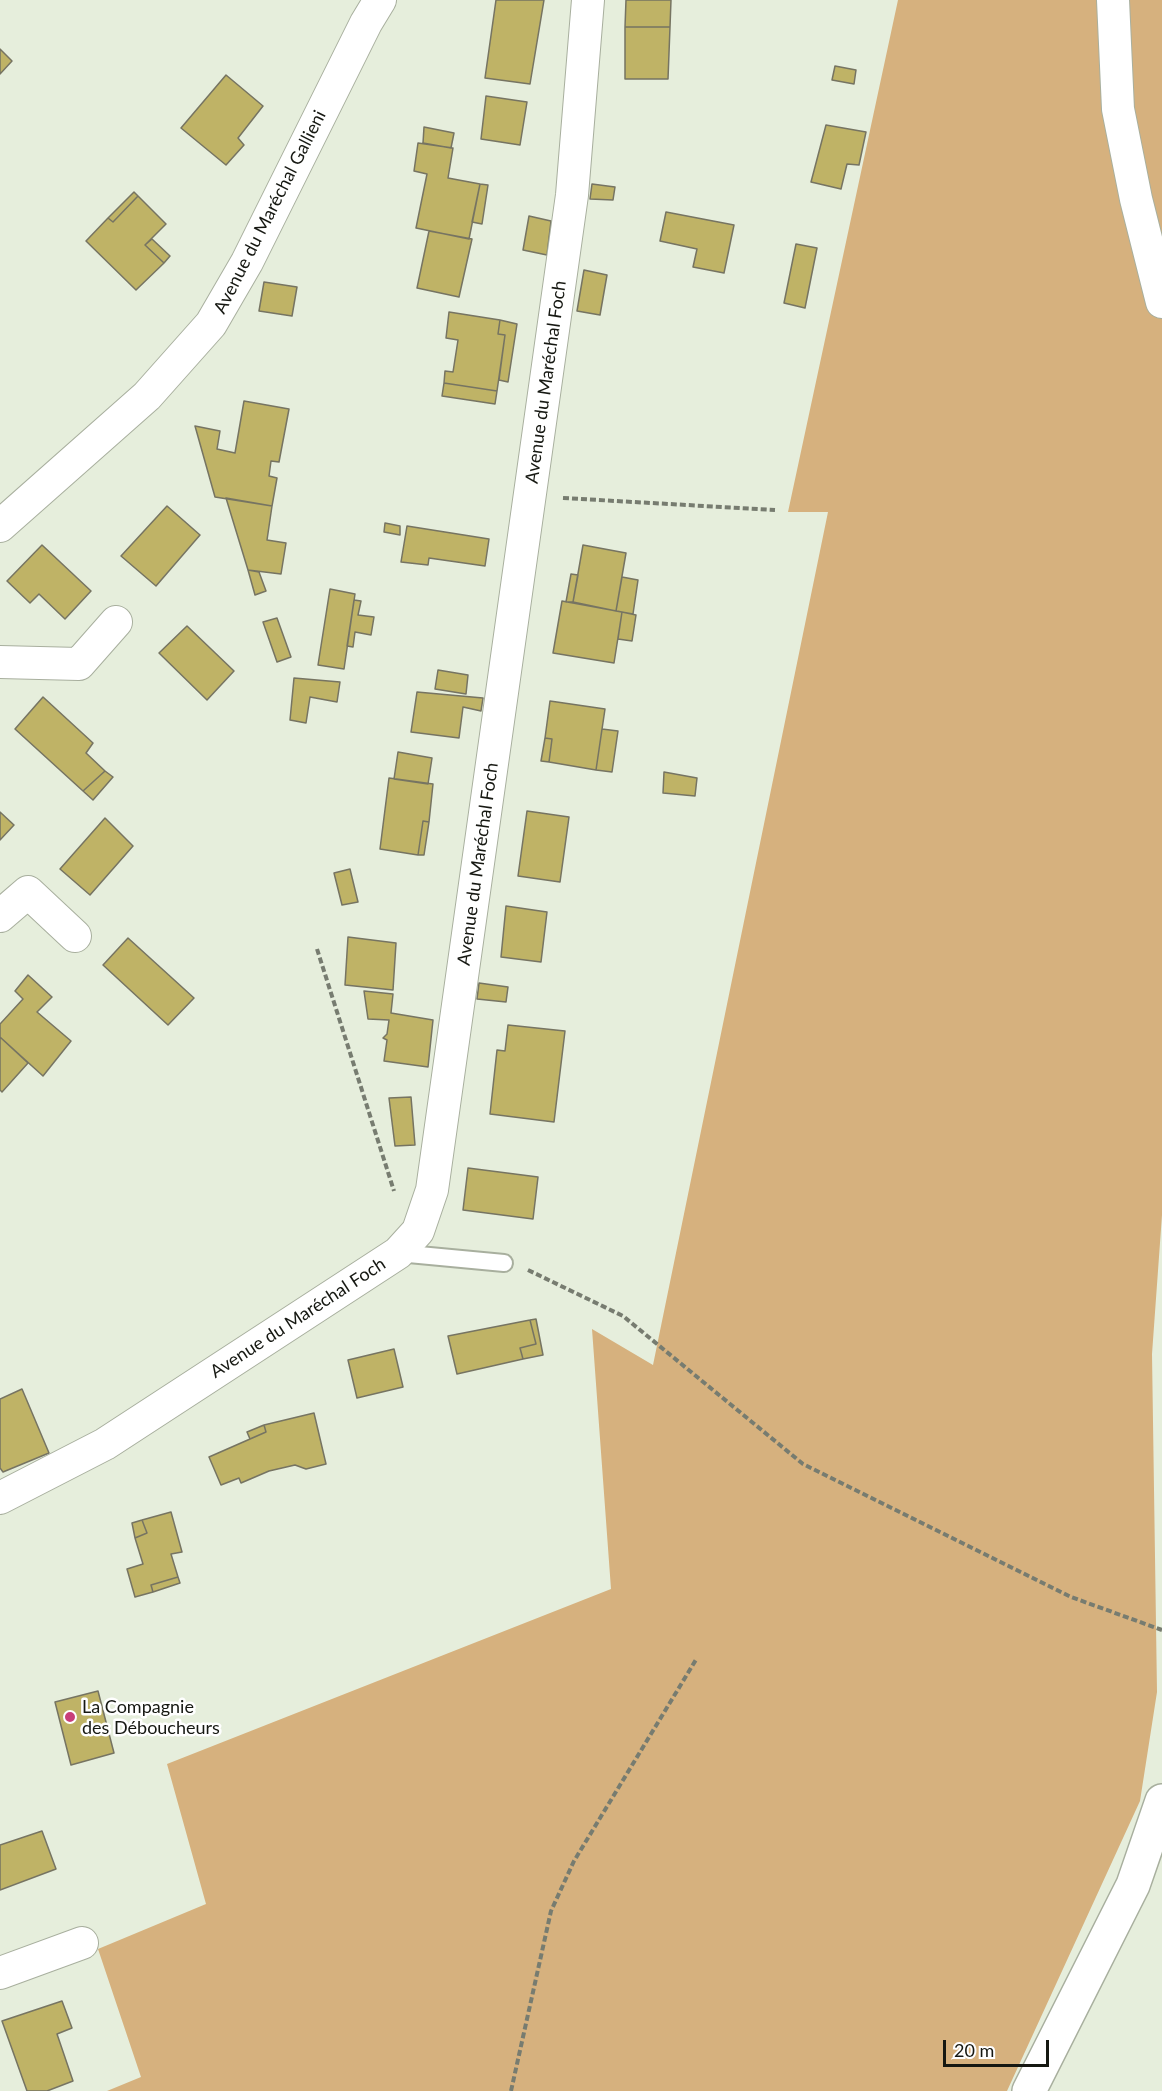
<!DOCTYPE html>
<html>
<head>
<meta charset="utf-8">
<style>
  body { margin:0 }
  #map { position:relative; width:1162px; height:2091px; overflow:hidden; background:#e6eedc; font-family:Lato,sans-serif }
  canvas { display:block }
  .scale { position:absolute; left:943px; top:2040px; width:106px; height:27px; box-sizing:border-box; border:3px solid #161812; border-top:0; padding-left:8px; font-size:18px; line-height:21px; white-space:nowrap; color:#161812; -webkit-text-stroke:4px #fff; paint-order:stroke }
</style>
</head>
<body>
<div id="map">
<canvas width="1162" height="2091"></canvas>
<div class="scale">20 m</div>
</div>
<script>
const context = document.querySelector('canvas').getContext('2d');
context.lineJoin = 'round';
function paint(path, color) { context.fillStyle = color; context.fill(path, 'evenodd'); }
function strokePath(path, color, width, dash) { context.strokeStyle = color; context.lineWidth = width; context.lineCap = dash ? 'butt' : 'round'; context.setLineDash(dash || []); context.stroke(path); }
function write(font, color, halo, rows, align = 'center') {
  context.font = font + ' Lato,sans-serif'; context.lineWidth = 5; context.setLineDash([]); context.textBaseline = 'middle'; context.strokeStyle = halo; context.fillStyle = color; for (const [text, x, y, turn = 0] of rows) {
    context.save(); context.translate(x, y); context.rotate((+turn || 0) * Math.PI / 180); context.textAlign = isNaN(turn) ? turn : align; if (halo) context.strokeText(text, 0, 0); context.fillText(text, 0, 0); context.restore();
  }
}
paint(new Path2D(`
  M898 0H1162V1215L1152 1354 1157 1692 1140 1801 1007 2091H107L141 2077 98 1949 206 1904 167 1764 611 1589 592 1329 653 1365 828 512H788Z`), '#d6b17e');
const building = new Path2D(`
  M496 0H544L530 84 485 78Z
  M626 0H671L670 27H625Z
  M625 27H670L668 79H625Z
  M0 49 12 61 0 74Z
  M835 66 856 70 854 84 832 80Z
  M226 75 263 106 238 138 244 145 226 165 181 128Z
  M486 96 527 102 520 145 481 139Z
  M826 125 866 132 859 165 847 164 841 189 811 182Z
  M424 127 454 133 451 148 423 143Z
  M418 143 453 148 448 178 480 184 469 239 416 228 427 174 414 171Z
  M480 184 488 185 482 224 472 222Z
  M592 184 615 187 613 200 590 199Z
  M134 192 138 196 113 222 108 218Z
  M138 196 166 224 145 245 164 263 136 290 86 241 108 218 113 222Z
  M666 212 734 225 724 273 693 267 697 249 660 241Z
  M529 216 551 221 547 255 523 250Z
  M429 231 472 239 459 297 417 288Z
  M152 239 170 256 164 263 145 245Z
  M796 244 817 248 805 308 784 303Z
  M584 270 607 275 600 315 577 311Z
  M264 282 297 287 292 316 259 311Z
  M449 312 500 320 498 334 505 335 497 391 444 383 445 371 453 372 458 340 446 338Z
  M500 320 517 324 508 382 499 380 505 335 498 334Z
  M444 383 497 391 495 404 442 396Z
  M244 401 289 409 279 462 271 461 269 476 277 478 272 506 215 497 195 426 220 431 217 449 235 453Z
  M226 498 272 506 267 540 286 543 281 574 248 570Z
  M167 506 200 535 156 586 121 556Z
  M385 523 400 526V535L384 532Z
  M407 526 489 539 485 566 429 558 428 565 401 562Z
  M42 545 91 591 65 619 39 594 30 603 7 581Z
  M583 545 626 553 616 611 573 602Z
  M248 570 259 572 266 591 255 595Z
  M571 574 578 575 573 602H566Z
  M622 577 638 580 633 614 616 611Z
  M330 589 355 594 344 669 318 665Z
  M354 600 361 601 358 615 374 617 371 635 355 632 353 647 347 646Z
  M562 601 622 612 614 663 553 653Z
  M622 612 636 615 632 641 618 639Z
  M277 618 291 657 277 662 263 622Z
  M187 626 234 671 207 700 159 653Z
  M438 670 468 675 466 694 435 689Z
  M294 678 340 682 337 702 310 697 306 723 290 720Z
  M417 692 483 698 481 711 463 707 459 738 411 732Z
  M43 697 93 743 86 753 105 771 83 791 15 729Z
  M550 701 605 709 596 770 549 762 552 739 545 738Z
  M602 729 618 731 612 772 596 770Z
  M545 738 552 739 549 762 541 761Z
  M398 752 432 758 428 784 394 779Z
  M105 771 113 777 93 800 83 791Z
  M664 772 697 778 695 796 663 793Z
  M389 778 433 784 429 822 423 821 418 855 380 849Z
  M527 811 569 817 560 882 518 876Z
  M0 812 14 825 0 840Z
  M105 818 133 846 90 895 60 869Z
  M423 821 429 822 424 855H418Z
  M350 869 358 902 342 905 334 873Z
  M506 906 547 912 541 962 501 957Z
  M348 937 396 943 393 990 345 985Z
  M128 938 194 998 168 1025 103 965Z
  M28 975 52 997 37 1012 71 1041 43 1076 0 1037V1024L23 999 15 991Z
  M479 983 508 987 506 1002 477 999Z
  M364 991 393 994 391 1013 433 1020 428 1067 384 1061 387 1040 383 1038 387 1034 389 1020 368 1019Z
  M508 1025 565 1031 554 1122 490 1114 497 1050 505 1051Z
  M0 1037 28 1063 2 1092 0 1090Z
  M411 1097 415 1145 395 1146 389 1098Z
  M468 1168 538 1177 533 1219 463 1210Z
  M536 1319 543 1355 523 1359 520 1348 536 1344 530 1320Z
  M530 1320 536 1344 520 1348 523 1359 457 1374 448 1336Z
  M394 1349 403 1387 357 1398 348 1360Z
  M22 1389 49 1453 3 1472 0 1468V1399Z
  M314 1413 326 1464 306 1469 295 1465 269 1471 241 1483 239 1478 221 1485 209 1457 266 1432 264 1425Z
  M264 1425 266 1432 250 1439 247 1432Z
  M171 1512 182 1552 171 1554 178 1577 151 1585 153 1592 135 1597 127 1569 143 1564 135 1538 147 1533 142 1520Z
  M142 1520 147 1533 135 1538 132 1523Z
  M178 1577 180 1583 153 1592 151 1585Z
  M98 1691 114 1753 71 1765 55 1702Z
  M42 1831 56 1869 0 1890V1845Z
  M62 2001 72 2028 57 2034 73 2081 47 2091H27L2 2021Z`);
paint(building, '#bfb366');
strokePath(building, '#767462', 1.5);
const service = new Path2D(`
  M398 1253 504 1263`);
const minor = new Path2D(`
  M1113 0 1118 109 1136 199 1162 302
  M0 526 147 396 211 324 247 262 366 23 380 0
  M0 662 79 664 116 622
  M0 916 28 892 75 936
  M0 1498 105 1444 398 1253 418 1231 432 1190 572 195 588 0
  M0 1973 82 1943`);
const secondary = new Path2D(`
  M1029 2091 1133 1885 1162 1801`);
strokePath(service, '#a8af9e', 20);
strokePath(minor, '#a8af9e', 34);
strokePath(secondary, '#a8af9e', 36);
strokePath(new Path2D(`
  M563 498 775 510
  M317 949 394 1191
  M528 1270 623 1316 803 1464 1071 1597 1162 1630
  M511 2091 551 1911 574 1861 697 1658`), '#777c70', 4, [6, 3]);
strokePath(service, '#fff', 16);
strokePath(minor, '#fff', 32);
strokePath(secondary, '#fff', 33);
for (const [x, y, r, color] of [
  [70,1717,6,"#c83f7a"]
]) { const dot = new Path2D(); dot.arc(x, y, r, 0, 2 * Math.PI); context.fillStyle = color; context.fill(dot); strokePath(dot, '#fff', 2); }
write('18px', '#161812', '#fff', [
  ["Avenue du Maréchal Gallieni",270,212,-63],
  ["Avenue du Maréchal Foch",546,382,-82],
  ["Avenue du Maréchal Foch",478,864,-82],
  ["Avenue du Maréchal Foch",298,1318,-33]
]);
write('18px', '#161812', '#fff', [
  ["La Compagnie",82,1707],
  ["des Déboucheurs",82,1728]
], 'left');
</script>
</body>
</html>
